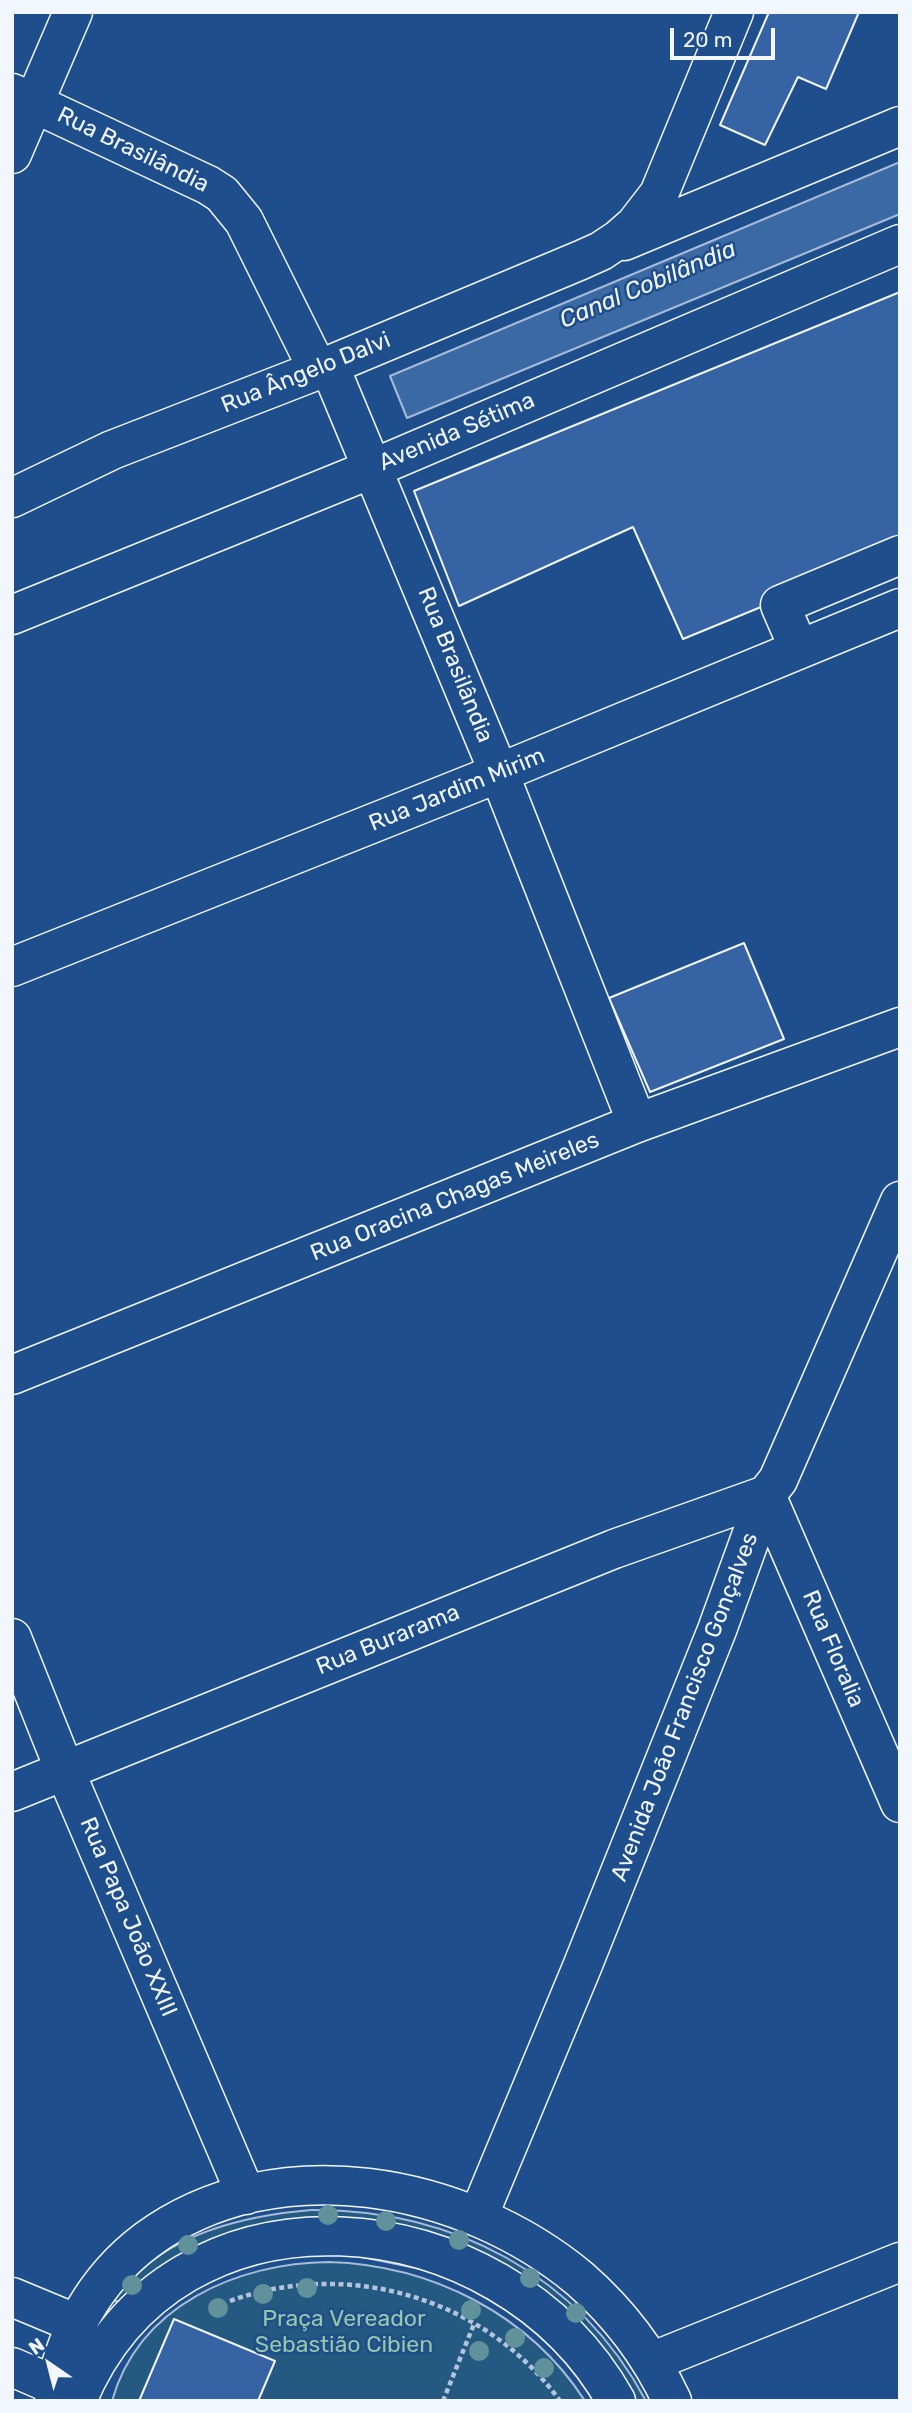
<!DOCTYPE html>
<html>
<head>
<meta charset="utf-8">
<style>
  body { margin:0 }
  #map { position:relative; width:912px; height:2413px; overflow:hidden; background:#1f4e8c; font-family:Rubik,sans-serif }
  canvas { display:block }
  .frame { position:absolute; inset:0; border:14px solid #f2f6ff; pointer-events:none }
  .north { position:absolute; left:14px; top:2329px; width:70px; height:70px; -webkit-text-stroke:5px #1f4e8c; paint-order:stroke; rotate:325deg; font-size:19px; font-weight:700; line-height:28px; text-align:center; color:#f2f6ff }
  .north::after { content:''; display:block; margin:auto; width:24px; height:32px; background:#f2f6ff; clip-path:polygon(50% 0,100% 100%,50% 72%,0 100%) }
  .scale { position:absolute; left:670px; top:28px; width:105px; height:32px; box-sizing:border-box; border:4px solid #f2f6ff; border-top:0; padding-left:9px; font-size:21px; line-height:24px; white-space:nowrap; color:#f2f6ff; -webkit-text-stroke:5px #1f4e8c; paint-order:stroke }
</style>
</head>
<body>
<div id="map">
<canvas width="912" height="2413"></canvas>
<div class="frame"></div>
<div class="north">N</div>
<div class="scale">20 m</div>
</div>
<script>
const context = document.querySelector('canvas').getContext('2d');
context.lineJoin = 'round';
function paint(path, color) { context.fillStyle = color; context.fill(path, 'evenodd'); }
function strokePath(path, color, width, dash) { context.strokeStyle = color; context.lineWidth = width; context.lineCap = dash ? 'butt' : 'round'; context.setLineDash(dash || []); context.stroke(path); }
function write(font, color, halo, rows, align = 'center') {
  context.font = font + ' Rubik,sans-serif'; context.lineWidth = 5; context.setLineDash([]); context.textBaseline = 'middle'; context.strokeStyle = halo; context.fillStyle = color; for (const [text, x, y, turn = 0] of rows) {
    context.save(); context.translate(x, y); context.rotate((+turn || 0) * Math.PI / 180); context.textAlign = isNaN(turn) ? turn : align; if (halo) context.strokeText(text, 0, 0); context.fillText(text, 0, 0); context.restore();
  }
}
const green = new Path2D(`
  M311 2210C452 2209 578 2274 646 2401H634L543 2294 239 2232 206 2244 176 2259 148 2278 121 2302 115 2301 114 2298C122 2289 131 2279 140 2271 185 2229 252 2215 311 2210Z
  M329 2262C431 2265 529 2314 585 2401H112C139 2305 238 2263 329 2262Z`);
paint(green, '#245a82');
strokePath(green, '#a8bbd7', 2);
const water = new Path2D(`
  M900 162V214L407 418 390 376Z`);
paint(water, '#3b69a3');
strokePath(water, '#a8bbd7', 2);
const building = new Path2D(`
  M769 12H859L826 89 798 77 765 145 720 125Z
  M900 292V550L683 639 633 527 459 606 414 491Z
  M744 943 784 1039 650 1092 609 998Z
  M174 2319 275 2361 258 2401H139Z`);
paint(building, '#3563a3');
strokePath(building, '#f2f6ff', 2);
const minor = new Path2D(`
  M12 93 208 185 222 194 244 221 318 370
  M12 154 73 12
  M624 241 900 126
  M329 365 499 773 637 1123
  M12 498 112 450 318 370 581 260 601 251 619 239 635 225 659 194 734 12
  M12 615 374 468 900 244
  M799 649 780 605 900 555
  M12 967 499 773 900 608
  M12 1375 637 1123 900 1027
  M12 1638 65 1771 246 2195
  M12 1792 614 1549 766 1495 900 1803
  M478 2217 582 1967 717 1630 766 1495 778 1480 900 1201
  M12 2297 77 2324
  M651 2362 900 2262
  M12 2367 56 2386
  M54 2401C61 2338 96 2278 147 2240 275 2146 464 2182 580 2279 619 2313 650 2354 672 2401
  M77 2401C174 2165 503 2198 616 2401`);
strokePath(minor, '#f2f6ff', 41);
strokePath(new Path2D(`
  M230 2301C348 2258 486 2298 560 2401
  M443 2401 474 2324`), '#b3c4dc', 4.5, [5, 3.5]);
strokePath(minor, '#1f4e8c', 38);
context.fillStyle = '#61919a';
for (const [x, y] of [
  [328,2215],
  [386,2221],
  [459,2240],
  [188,2245],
  [530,2278],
  [132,2285],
  [307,2288],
  [263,2294],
  [218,2308],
  [471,2310],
  [576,2313],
  [515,2338],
  [479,2351],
  [544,2368]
]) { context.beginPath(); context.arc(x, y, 10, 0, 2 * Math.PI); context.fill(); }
write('23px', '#f2f6ff', '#1f4e8c', [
  ["Rua Brasilândia",133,150,26],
  ["Rua Ângelo Dalvi",306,373,-22],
  ["Avenida Sétima",457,432,-23],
  ["Rua Brasilândia",455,665,68],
  ["Rua Jardim Mirim",457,790,-22],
  ["Rua Oracina Chagas Meireles",455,1197,-22],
  ["Rua Burarama",388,1640,-22],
  ["Rua Floralia",833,1649,67],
  ["Avenida João Francisco Gonçalves",685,1707,-69],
  ["Rua Papa João XXIII",128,1917,67]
]);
write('23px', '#97c8a6', '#1f4e8c', [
  ["Praça Vereador",344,2319],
  ["Sebastião Cibien",344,2345]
]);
write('italic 24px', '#f2f6ff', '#1f4e8c', [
  ["Canal Cobilândia",648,285,-23]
]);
</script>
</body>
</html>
